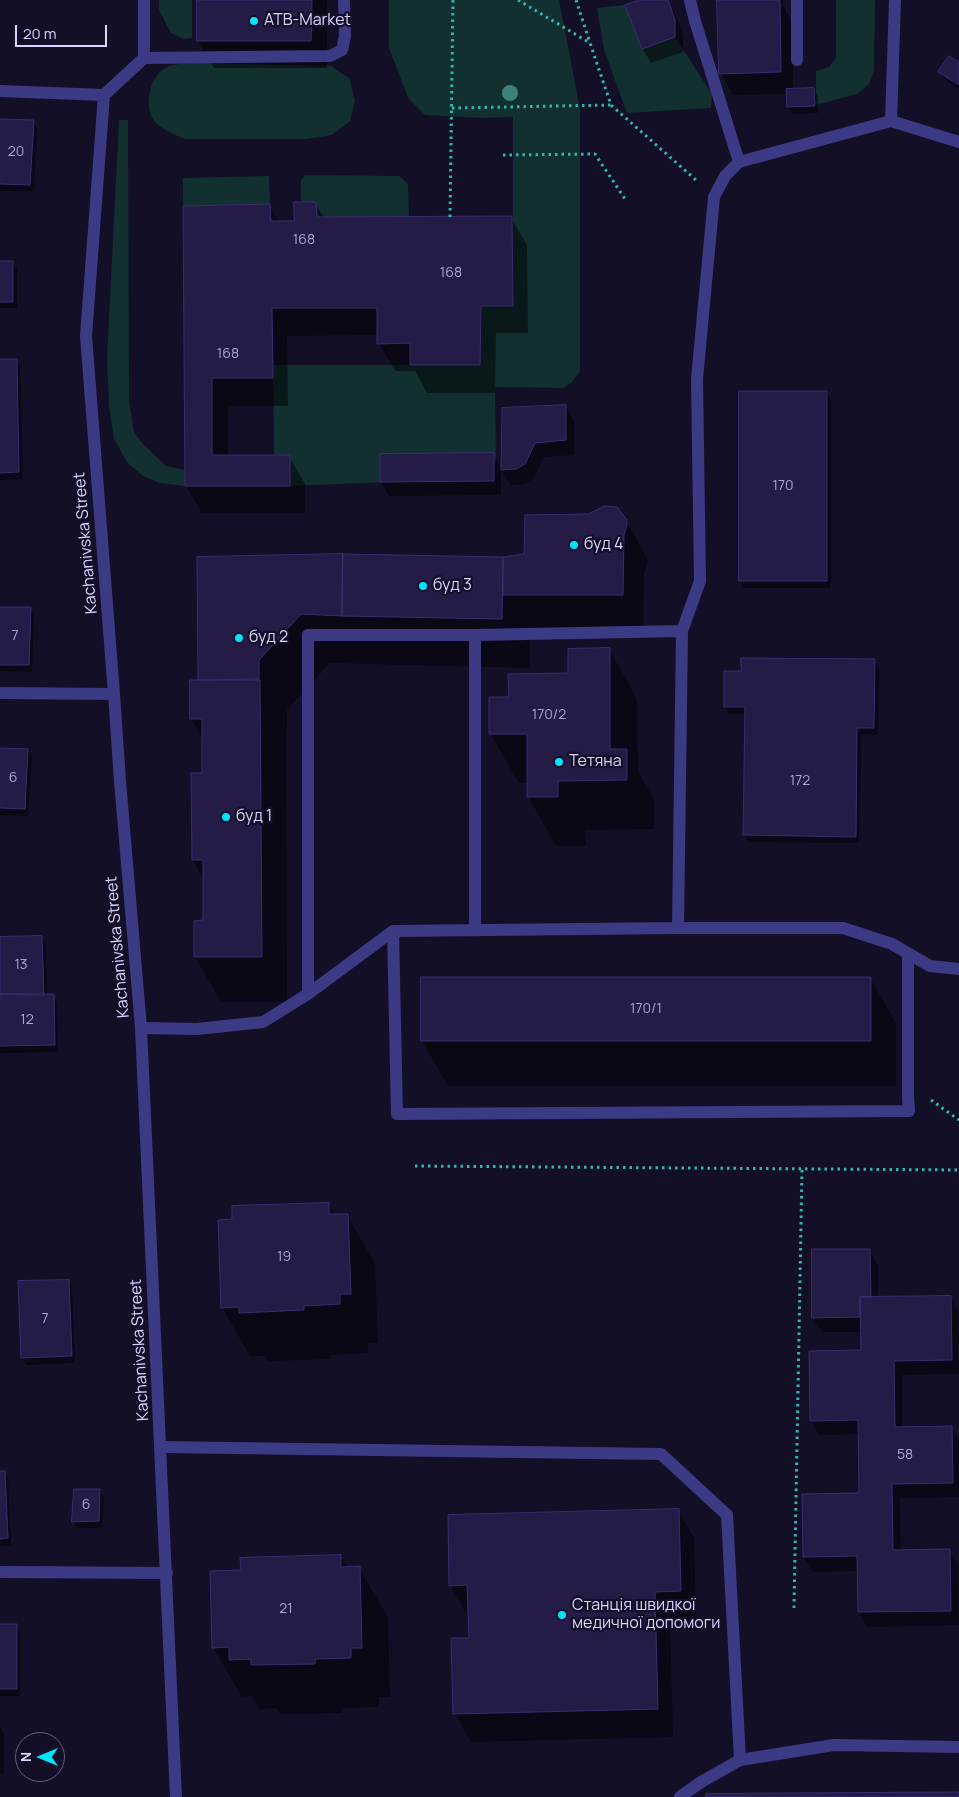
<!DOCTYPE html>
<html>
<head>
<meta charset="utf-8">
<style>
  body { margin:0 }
  #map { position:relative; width:959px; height:1797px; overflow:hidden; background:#130f26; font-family:Manrope,sans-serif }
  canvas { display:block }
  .north { position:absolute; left:15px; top:1732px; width:50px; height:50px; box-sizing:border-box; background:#130f26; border:1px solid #625e7d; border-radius:50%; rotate:270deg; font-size:14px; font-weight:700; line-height:20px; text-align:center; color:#d9d4ff }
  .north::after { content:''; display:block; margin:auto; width:18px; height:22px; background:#00e5ff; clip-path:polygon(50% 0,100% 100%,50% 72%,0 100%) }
  .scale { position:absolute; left:15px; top:25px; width:92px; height:22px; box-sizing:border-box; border:2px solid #d9d4ff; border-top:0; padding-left:6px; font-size:15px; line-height:18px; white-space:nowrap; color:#d9d4ff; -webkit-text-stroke:4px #130f26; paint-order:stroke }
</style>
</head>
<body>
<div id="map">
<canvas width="959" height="1797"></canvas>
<div class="north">N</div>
<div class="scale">20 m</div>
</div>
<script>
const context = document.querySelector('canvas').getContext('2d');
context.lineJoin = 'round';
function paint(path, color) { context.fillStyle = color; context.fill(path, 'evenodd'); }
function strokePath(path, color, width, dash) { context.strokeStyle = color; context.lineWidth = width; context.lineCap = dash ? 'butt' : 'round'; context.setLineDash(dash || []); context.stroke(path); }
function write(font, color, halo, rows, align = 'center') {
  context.font = font + ' Manrope,sans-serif'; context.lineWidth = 4.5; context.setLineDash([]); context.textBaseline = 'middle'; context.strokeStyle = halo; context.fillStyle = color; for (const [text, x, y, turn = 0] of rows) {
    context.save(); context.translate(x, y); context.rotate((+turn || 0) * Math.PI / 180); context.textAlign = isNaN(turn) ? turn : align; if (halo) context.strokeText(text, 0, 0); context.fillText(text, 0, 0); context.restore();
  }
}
paint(new Path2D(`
  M159 0H192V38L184 39 171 33 159 10Z
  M389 0H559L580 109V371L572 382 563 388 495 387 496 462 484 478 290 486V455H274L273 365H480L481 306H513V117L482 118 425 115 408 98 389 48Z
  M836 0H875L874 71 869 84 857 94 816 105V71L829 67 836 58Z
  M625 5 642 49 675 37 712 94 711 108 627 113 604 50 597 8Z
  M197 63 331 66 349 78 355 101 350 121 332 135 307 139H185C173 134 155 127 151 115 145 98 152 71 170 66 178 63 188 64 197 63Z
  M119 120H128L129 401 134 432 142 443 166 466 185 470V486L160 483 143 476 127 462 114 439 109 406 107 358Z
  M305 175 399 176 408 184 409 217H317L316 202H301V180Z
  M269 176 270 204 183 206V178Z`), '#12302f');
paint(new Path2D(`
  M198 0H327V68H214L198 41Z
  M643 0 667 1 676 16 683 36V52L651 63 643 49Z
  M718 0H783V6L792 21 793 90 814 89 818 96V113L792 114 788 107 787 94 733 95 721 74Z
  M959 64V89L944 79 940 72Z
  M0 121H33L37 128 34 191H0Z
  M315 203 325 219 511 218 527 245 528 333H496L495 393H427L415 371H395L379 343V335L287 336 288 406H228V456H289L305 484V513H202L186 486 184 207 269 205 279 222H296Z
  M0 262H13L17 269V308H0Z
  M16 360 20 367 23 479 0 480V361Z
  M827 392 831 399V588H744L740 581Z
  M566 406 574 421V455L544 457 533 479 524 484 510 485 501 469V495L389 496 381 482 493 454 502 470 504 409Z
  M626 520 647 558 648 563 644 573 643 632H530V668L330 663 287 710V728H286L287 1002H221L195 957V922H204V880L193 860 203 775V739L191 719V682H200L199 679 343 555 504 558 525 555Z
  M0 608H30L34 616 32 672 0 671Z
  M609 649 637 699 638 771 654 800V829L585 830 586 846H556L528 796V783H519L490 733 510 698 570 675Z
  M875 661 879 668 878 735 861 734 859 843 749 842 744 835 746 714H729L725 707V672H742Z
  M0 749 28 750 32 757 28 816 0 815Z
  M41 937 46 944 47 996H53L57 1003 58 1052 0 1053V938Z
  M870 978 896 1023V1086H448L422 1041Z
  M328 1204 335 1215H347L375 1264 378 1343H368V1353L331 1355V1359L268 1361 265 1356H250L222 1307 233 1220Z
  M869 1250 878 1265V1298L950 1297 958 1312 959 1374 902 1375V1428L951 1427 959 1441V1497L900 1498 901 1552 949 1551 958 1565 959 1625 867 1627 859 1612 858 1571 813 1572 804 1557 860 1494 859 1434 819 1435 811 1420 863 1352 862 1332H822L813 1318Z
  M68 1281 72 1288 75 1363 26 1365 22 1358 20 1282Z
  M0 1472H4L8 1479 11 1545 0 1546Z
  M100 1490 104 1497 102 1528H77L73 1521Z
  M678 1510 694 1538 696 1619 670 1620 673 1737 471 1742 455 1714 470 1639 469 1613H466L450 1585Z
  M341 1556 347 1568H359L388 1617 390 1697H379V1707L342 1708V1713L281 1714 277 1708 259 1709 252 1696 242 1697 213 1647 242 1572Z
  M0 1625H16L20 1632V1696H0Z
  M0 1727 4 1734V1773H0Z`), '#0007');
const building = new Path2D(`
  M197 0H312L311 41H197Z
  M640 0H668L675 20V37L642 49 625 5Z
  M717 0H780L781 72 719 74Z
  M949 56 959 62V85L938 72Z
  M814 88 815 106 787 107 786 89Z
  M0 119 34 120 30 185 0 184Z
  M294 202H316L317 217 512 216 513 306H481L480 365H410V343L377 344V308H272L273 378H212V455H290V486H185L183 206 270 204 271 221H294Z
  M0 261H13V302H0Z
  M0 359H17L19 472 0 473Z
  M739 391H827V581H739Z
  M566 405V440L535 443 525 464 516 469 501 470 502 408Z
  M494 453V481L380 482V454Z
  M605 506 617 507 627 520V525L624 535 623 595H503V557L524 554 525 515 588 514Z
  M343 554 342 616 301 614 259 660V679L198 680 197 557Z
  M343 554 503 557 502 619 342 616Z
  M0 607H31L29 665H0Z
  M610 648V749H627V780L558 781V797H527V734H489V697H509L508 674 568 673V649Z
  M741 658 875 659 874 728H857L856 837 743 835 745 707H724V671H741Z
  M190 680H260L262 957H194V921L203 920V860H192L191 773H202V719H190Z
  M0 748 28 749 25 809 0 808Z
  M42 936 44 995 0 994V937Z
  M421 977H871V1041H421Z
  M0 994H54L55 1045 0 1046Z
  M329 1203V1214H348L351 1294H340V1304L304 1306V1310L239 1313V1307L221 1308 218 1220 232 1219V1206Z
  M812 1249H870L871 1297H860V1317L812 1318Z
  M69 1280 72 1356 21 1358 18 1281Z
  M951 1296 952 1360 894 1361 895 1427 952 1426 953 1483 892 1484 893 1550 950 1549 951 1611 858 1612 857 1556 803 1557 802 1494 859 1493 858 1420 810 1421 809 1351 861 1350 860 1297Z
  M0 1471H5L8 1538 0 1539Z
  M74 1489H100L99 1521 72 1522Z
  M679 1509 681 1591 655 1592 658 1709 453 1714 451 1638H469L467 1585 449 1586 448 1515Z
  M341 1555V1567L360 1566 362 1648H351V1658L315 1659V1664L251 1665V1659L229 1660V1647L212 1648 210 1571 241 1570 240 1558Z
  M0 1624H17V1689H0Z
  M946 1792H959V1797H706V1794Z`);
paint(building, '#241b47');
strokePath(building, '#3b2d73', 1);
strokePath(new Path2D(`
  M518 0 590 43 611 105 697 181
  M576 0 590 43
  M452 108 611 105
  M503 155 595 154 625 199
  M450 217 453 0
  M931 1100 959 1120
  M415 1166 959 1170
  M794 1608 802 1169`), '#2fb8b0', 3, [2.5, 4]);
strokePath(new Path2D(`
  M690 0 695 21 739 162
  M797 0V60
  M144 58 330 56 342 50 345 36 344 0
  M891 121 959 142
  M475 635V930
  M678 928H843L892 944 930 966 959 969
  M393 931 397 1114 909 1111 908 1097V953
  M308 994V635H475L682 631
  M141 1028 197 1029 263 1022 308 994 393 931 678 928 682 631 700 581 697 379 714 197 725 176 739 162 891 121 895 0
  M161 1447 661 1454 727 1515 740 1760`), '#3d3a85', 12);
strokePath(new Path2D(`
  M0 91 104 95 86 336 114 694 120 781 141 1028 176 1797
  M104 95 144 58V0
  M0 693 114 694
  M0 1572 167 1573
  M680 1797 701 1782 740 1760 834 1745 959 1747`), '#3d3a85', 12);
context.fillStyle = '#3d827b';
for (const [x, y] of [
  [510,93]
]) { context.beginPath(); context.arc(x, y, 8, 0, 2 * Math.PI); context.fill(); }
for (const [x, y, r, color] of [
  [254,21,5,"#00e5ff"],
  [574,545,5,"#00e5ff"],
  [423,586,5,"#00e5ff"],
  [239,638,5,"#00e5ff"],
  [559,762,5,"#00e5ff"],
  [226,817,5,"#00e5ff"],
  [562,1615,5,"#00e5ff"]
]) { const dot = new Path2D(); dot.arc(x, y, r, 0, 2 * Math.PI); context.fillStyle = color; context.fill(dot); strokePath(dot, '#130f26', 2); }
write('14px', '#aca6d1', null, [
  ["20",16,152],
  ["168",304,240],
  ["168",451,273],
  ["168",228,354],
  ["170",783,486],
  ["7",15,636],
  ["170/2",549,715],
  ["6",13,778],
  ["172",800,781],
  ["13",21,965],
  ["170/1",646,1009],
  ["12",27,1020],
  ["19",284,1257],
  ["7",45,1319],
  ["58",905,1455],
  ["6",86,1505],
  ["21",286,1609]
]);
write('16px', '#d9d4ff', '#130f26', [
  ["ATB-Market",264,21],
  ["буд 4",584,545],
  ["буд 3",433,586],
  ["буд 2",249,638],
  ["Тетяна",569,762],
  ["буд 1",236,817],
  ["Станція швидкої",572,1606],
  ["медичної допомоги",572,1624]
], 'left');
write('16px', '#d9d4ff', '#130f26', [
  ["Kachanivska Street",86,543,-95],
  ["Kachanivska Street",118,947,-95],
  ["Kachanivska Street",140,1350,-93]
]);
</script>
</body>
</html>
